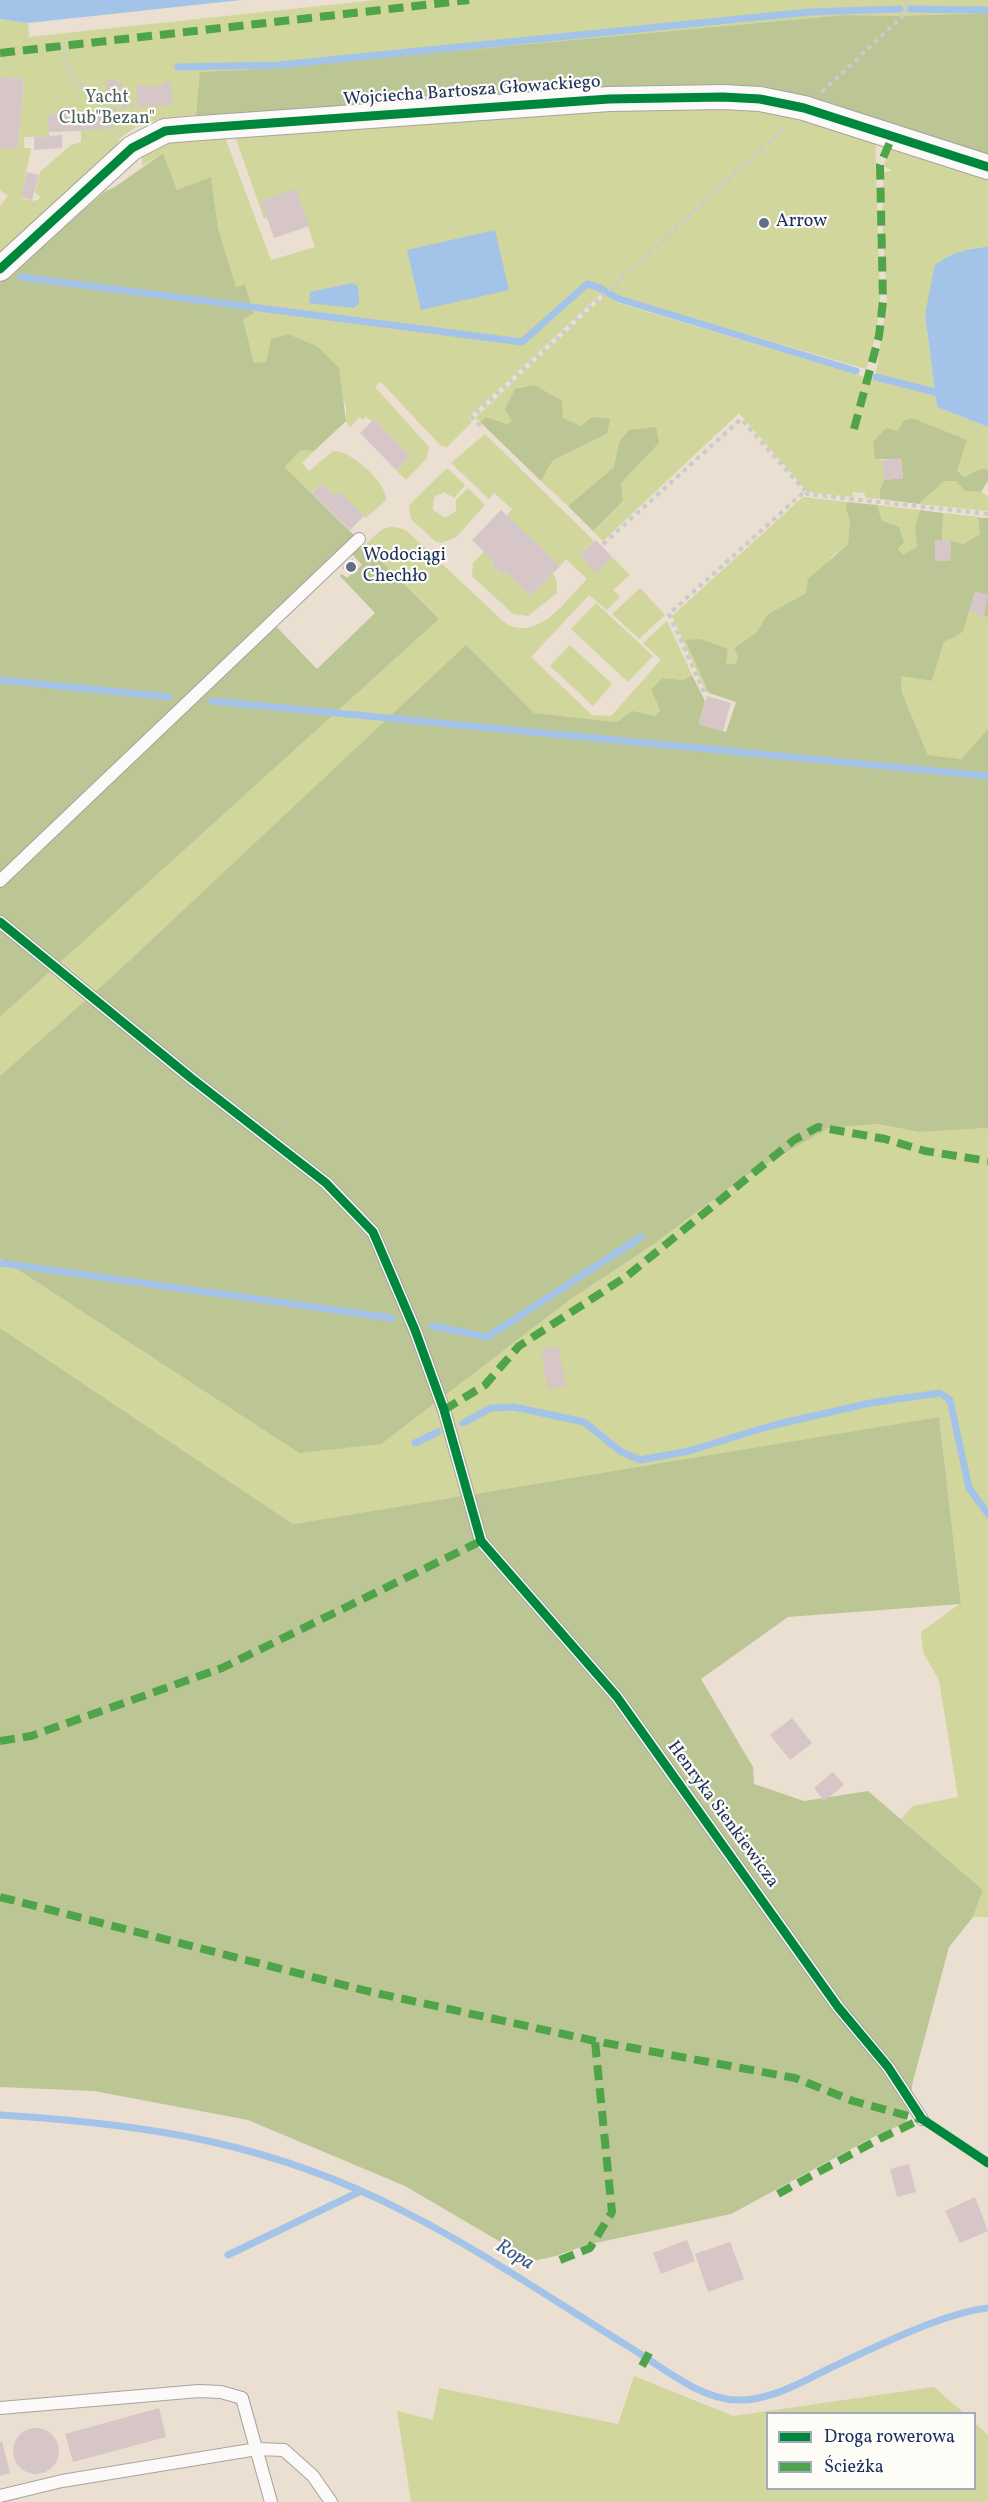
<!DOCTYPE html>
<html>
<head>
<meta charset="utf-8">
<style>
  body { margin:0 }
  #map { position:relative; width:988px; height:2502px; overflow:hidden; background:#eadfd0; font-family:Vollkorn,serif }
  canvas { display:block }
  .legend { position:absolute; left:766px; top:2412px; width:210px; height:78px; box-sizing:border-box; background:#fdfcf7; border:2px solid #a3aaba; margin:0; padding:8px 10px; list-style:none; font-size:18px; color:#1b2f5e }
  .legend li { display:flex; align-items:center; gap:12px; height:30px }
  .legend b { width:30px; border:2px solid #a3aaba }
</style>
</head>
<body>
<div id="map">
<canvas width="988" height="2502"></canvas>
<ul class="legend">
<li><b style="height:8px;background:#00873e"></b>Droga rowerowa</li>
<li><b style="height:8px;background:#4fa44a"></b>Ścieżka</li>
</ul>
</div>
<script>
const context = document.querySelector('canvas').getContext('2d');
context.lineJoin = 'round';
function paint(path, color) { context.fillStyle = color; context.fill(path, 'evenodd'); }
function strokePath(path, color, width, dash) { context.strokeStyle = color; context.lineWidth = width; context.lineCap = dash ? 'butt' : 'round'; context.setLineDash(dash || []); context.stroke(path); }
function write(font, color, halo, rows, align = 'center') {
  context.font = font + ' Vollkorn,serif'; context.lineWidth = 4.5; context.setLineDash([]); context.textBaseline = 'middle'; context.strokeStyle = halo; context.fillStyle = color; for (const [text, x, y, turn = 0] of rows) {
    context.save(); context.translate(x, y); context.rotate((+turn || 0) * Math.PI / 180); context.textAlign = isNaN(turn) ? turn : align; if (halo) context.strokeText(text, 0, 0); context.fillText(text, 0, 0); context.restore();
  }
}
paint(new Path2D(`
  M376 0H988V13L896 16 844 15 258 69 201 72 196 115C171 117 136 120 118 141L124 144 0 261V206L8 196 0 190V148L18 149 24 79 0 77V19L28 23 29 37ZM81 131V142L71 145 40 172 35 193 41 197C35 204 28 199 21 198L31 148H24V137L49 136V132Z
  M610 107 764 108 875 137 880 302 876 334 866 369 603 292 469 417 472 422 447 447 441 446 381 382 375 387 429 447 427 458 406 480 396 470 410 456 374 419 371 421 366 416 363 420 360 417 350 427 346 421V406L317 346 288 334 271 339 266 363H254L243 319 254 314 245 284 236 288 218 228 211 178 177 190 163 153 142 166V153L167 141 224 135 271 260 315 247 296 190 264 219 235 136Z
  M894 143 988 175V247L971 248 925 314 937 407 988 427V471L983 468 964 477 899 431 875 459 883 460 884 480 880 499 866 498 864 493 853 492 852 497 808 492 739 413 603 541 593 531 623 501 621 483 659 443 619 442 614 467 568 506 541 481 553 460 607 434 592 417 581 426 563 418 512 421 507 424 486 417 480 422 475 418 607 294 618 303 875 380 887 299 882 219 884 173 892 170 883 166Z
  M485 434 594 541 580 555 596 572 612 557 630 575 613 590 620 597 607 610 589 595 531 657 592 715 611 716 661 660 643 643 667 621 692 675 683 680 662 678 651 690 660 710 655 716 632 712 617 722 534 713 466 646 115 974 0 1076V1017L439 619 365 545C379 531 387 521 407 531L505 623C538 643 566 600 587 579L566 559 560 566 507 516 512 509 494 493 489 499 451 463Z
  M301 450 314 451 302 463 309 471 333 451C349 449 388 483 386 500L366 518 339 491 334 495 322 483 312 493 285 467Z
  M447 468 465 485 454 498 444 492 434 497 433 510 445 518 456 511V500L468 488 485 505 456 537 441 543 435 541 411 519 409 505Z
  M944 481H956L966 491 981 492 988 496V511L919 504Z
  M803 497 847 502 846 510 850 520 848 544 831 557 806 593 768 614 756 633 734 648 738 656 736 665 726 664 728 649 685 640 709 693 706 692 672 616Z
  M877 505 920 510 915 527 917 547 903 556 882 521Z
  M943 513 980 517 978 518 980 534 962 544 942 541Z
  M484 551 494 561 491 564 501 574 504 571 531 596 553 573 557 582V593L528 616 513 614 472 576 473 563Z
  M640 588 665 615 639 639 612 614Z
  M596 603 653 656 628 682 571 629Z
  M969 611 988 617V729L961 759 928 755 902 693 901 675 932 681 944 642 963 632Z
  M570 645 612 684 593 706 550 666Z
  M877 1124 920 1132 988 1128V1917H973L983 1890 901 1819 913 1806 958 1797 939 1680 923 1652 921 1632 961 1603 939 1417 293 1524 0 1328V1258L299 1453 451 1390 571 1299 651 1246 747 1176 829 1128Z
  M634 2376 733 2416 934 2387 964 2413 768 2414V2488H974L975 2423 988 2435V2502H411L397 2411 433 2420 439 2388 618 2424Z`), '#d0d69c');
paint(new Path2D(`
  M988 13V156L810 98 245 117 196 115 200 72 258 69 844 15 896 16Z
  M163 153 177 190 211 177 218 228 236 287 245 284 254 314 243 319 254 363 266 362 271 339 288 334 317 346 339 368 346 421 314 451 301 450 285 467 354 535 268 618 317 669 375 613 340 576 342 574 347 578 362 565 352 554 363 543 439 619 0 1017V283L104 192 115 187Z
  M534 385 562 401 563 418 581 426 592 417 610 419 607 434 553 460 541 481 480 422 486 417 507 424 512 421 505 409 515 389Z
  M912 418 967 440 957 471 964 477 983 468 988 471V481L981 492 965 491 956 481H944L919 504 880 499V491L884 480 903 478 901 459H875L873 442 886 428 898 431 903 421Z
  M656 427 659 443 621 483 623 501 593 531 568 506 614 467 619 442 629 430Z
  M847 502 877 505 882 521 899 527 904 542 898 549 903 555 917 547 915 527 920 510 943 513 942 541H935V561H950L951 541 963 544 980 534 978 518H988V617L969 611 963 632 944 642 932 681 901 676 902 693 928 755 961 759 988 729V1128L920 1132 877 1124 829 1128 746 1176 651 1246 571 1299 381 1444 299 1453 0 1258V1076L115 974 466 645 534 713 617 722 632 711 655 716 660 710 651 690 662 678 683 680 692 675 705 701 699 724 726 732 736 702 709 693 685 640 700 639 728 649 726 664H736L738 656 734 648 756 633 768 614 806 593 808 579 848 544 850 520 846 510Z
  M0 1328 293 1524 939 1417 961 1604 788 1617 701 1679 753 1767 754 1784 804 1801 868 1791 983 1890 973 1917 949 1947 913 2081 906 2123 879 2134 731 2214 586 2245 556 2256 533 2261 405 2186 248 2120 94 2091 0 2087Z`), '#bbc694');
paint(new Path2D(`
  M0 0H241L28 23 0 19Z
  M495 230 509 290 421 310 407 250Z
  M988 247V427L937 407 925 314 935 265C951 253 968 248 988 247Z
  M352 283 358 286 359 303 354 308 309 303 310 292Z`), '#a3c4e8');
strokePath(new Path2D(`
  M910 9 988 10
  M178 67 279 65 809 12 900 9
  M21 277 522 342 587 284 598 287 619 299 856 371
  M876 377 935 392
  M0 680 169 697
  M212 701 988 776
  M0 1263 392 1318
  M432 1326 487 1337 641 1237
  M463 1423 491 1408 514 1407 584 1422 620 1451 640 1460 689 1451 770 1426 870 1403 940 1393 950 1400 969 1488 988 1514
  M415 1443 438 1432
  M0 2115C148 2124 272 2143 405 2212 484 2252 557 2303 631 2348 662 2367 699 2399 737 2400 769 2401 800 2383 828 2369 871 2349 942 2313 988 2308
  M228 2255 361 2191`), '#a3c4e8', 7);
paint(new Path2D(`
  M0 77 24 79 18 149 0 148Z
  M117 79V83L121 82 122 91 118 95 113 96 107 93 106 85 109 80Z
  M164 81H170L172 105 138 107 136 86H163Z
  M109 111 111 129 49 132 48 115Z
  M62 135V148L34 150V137Z
  M27 172 39 175 32 200 21 197Z
  M296 189 309 226 274 238 261 201Z
  M374 419 410 456 396 470 360 433Z
  M900 458 903 478 884 480 883 460Z
  M322 483 334 495 339 491 364 516 350 530 312 493Z
  M501 510 560 566 531 596 504 571 502 574 491 564 494 561 472 540Z
  M596 540 612 557 596 573 580 555Z
  M935 540 951 541 950 561H935Z
  M352 559 359 566 349 575 342 568Z
  M975 591 988 595 984 616 969 611Z
  M707 696 731 703 723 731 699 724Z
  M558 1346 566 1386 548 1389 541 1350Z
  M792 1718 812 1743 790 1760 770 1735Z
  M833 1772 844 1785 824 1801 814 1788Z
  M909 2164 916 2192 897 2197 890 2169Z
  M975 2197 988 2231 960 2243 945 2211Z
  M687 2240 695 2261 661 2274 653 2253Z
  M730 2242 744 2279 708 2292 695 2254Z
  M159 2408 166 2437 73 2462 65 2434Z
  M13 2451a23 23 0 1 1 46 0a23 23 0 1 1-46 0Z
  M2 2441 10 2473 0 2476V2442Z`), '#d6c6c8');
const service = new Path2D(`
  M0 881 359 539
  M0 922 191 1078 326 1183 373 1232 415 1330 444 1410 481 1541 617 1697 838 2007 888 2067 922 2119
  M0 2408 199 2391 221 2392 242 2398 271 2502
  M0 2496 62 2481 257 2449 284 2450 313 2476 331 2502`);
const minor = new Path2D(`
  M0 269 132 148 165 131 187 129 609 99 723 97 760 99 804 108 988 167`);
strokePath(service, '#a7a3a0', 14);
strokePath(minor, '#a7a3a0', 26);
strokePath(new Path2D(`
  M62 45 72 79 113 110 116 134
  M822 92 905 14 907 0
  M113 110 137 103
  M480 426 472 417 786 126
  M603 544 741 419 805 491
  M704 692 669 614 805 491 807 494 988 514`), '#cbcbca', 4, [4.5, 4.5]);
strokePath(service, '#fcfaf8', 12);
strokePath(minor, '#fcfaf8', 24);
strokePath(new Path2D(`
  M0 53 469 0
  M854 429 879 336 883 301 880 165 893 135
  M444 1410 485 1385 519 1346 627 1276 794 1140 818 1127 885 1139 925 1151 988 1161
  M0 1741 31 1736 222 1668 481 1541
  M0 1897 367 1991 595 2041 795 2078 853 2101 923 2120
  M778 2194 881 2138 922 2119
  M560 2260 590 2248 612 2212 595 2041
  M642 2366 653 2346`), '#4fa44a', 8, [15, 8]);
strokePath(new Path2D(`
  M0 269 132 148 165 131 187 129 609 99 723 97 760 99 804 108 988 167
  M0 922 191 1078 326 1183 373 1232 415 1330 444 1410 481 1541 617 1697 838 2007 888 2067 922 2119 988 2163`), '#00873e', 9);
for (const [x, y, r, color] of [
  [764,223,6,"#636d86"],
  [351,567,6,"#636d86"]
]) { const dot = new Path2D(); dot.arc(x, y, r, 0, 2 * Math.PI); context.fillStyle = color; context.fill(dot); strokePath(dot, '#fdfcf7', 2); }
write('18px', '#1b2f5e', '#fdfcf7', [
  ["Wojciecha Bartosza Głowackiego",472,92,-4],
  ["Henryka Sienkiewicza",722,1815,54]
]);
write('18px', '#4b5f64', '#fdfcf7', [
  ["Yacht",107,99],
  ["Club\"Bezan\"",107,120]
]);
write('18px', '#1b2f5e', '#fdfcf7', [
  ["Arrow",776,223],
  ["Wodociągi",363,557],
  ["Chechło",363,578]
], 'left');
write('italic 20px', '#3a588a', '#fdfcf7', [
  ["Ropa",514,2256,31]
]);
</script>
</body>
</html>
